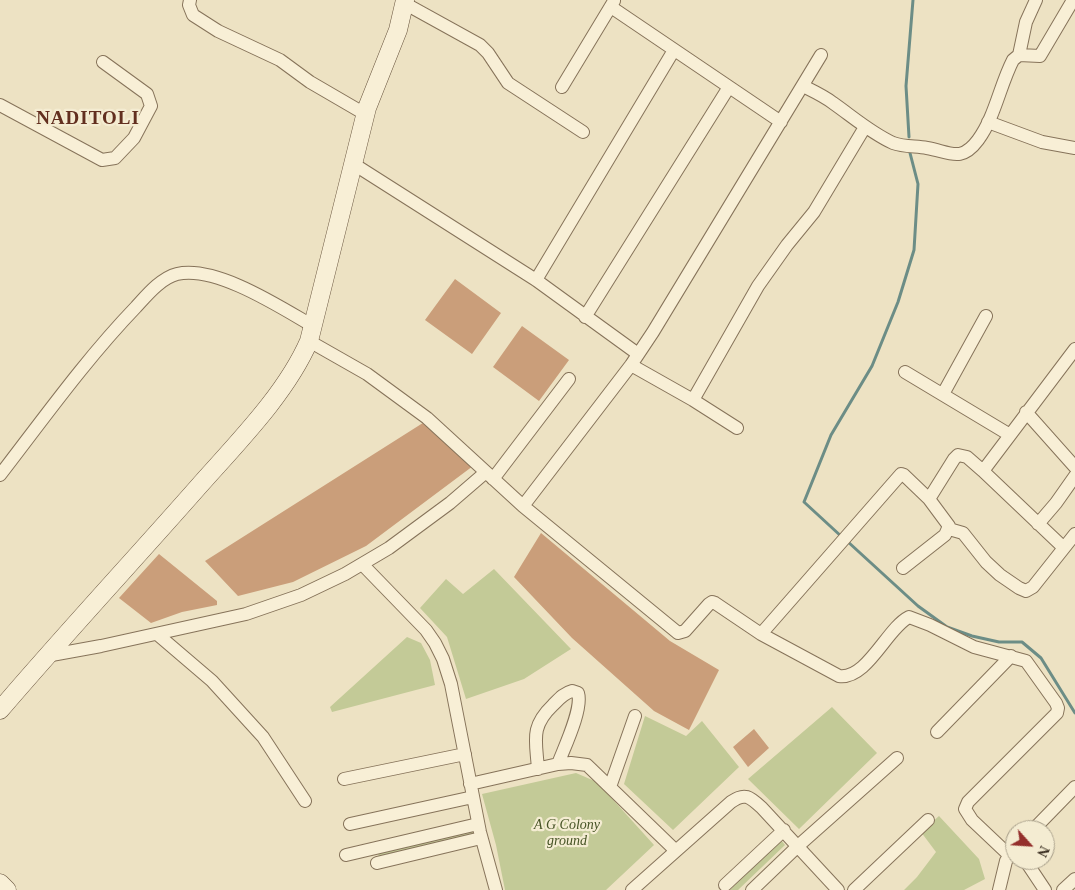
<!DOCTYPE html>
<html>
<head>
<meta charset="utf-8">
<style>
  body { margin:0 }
  #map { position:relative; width:1075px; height:890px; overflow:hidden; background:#ede2c3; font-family:Georgia,serif }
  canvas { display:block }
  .north { position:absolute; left:1005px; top:820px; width:50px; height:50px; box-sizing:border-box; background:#f4ecd2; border:1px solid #a89f8a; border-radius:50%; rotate:116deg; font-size:14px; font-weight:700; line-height:20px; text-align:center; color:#372b1e }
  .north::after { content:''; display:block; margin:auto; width:18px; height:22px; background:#942f2c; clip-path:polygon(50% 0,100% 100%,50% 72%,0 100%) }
</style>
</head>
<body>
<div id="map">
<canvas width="1075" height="890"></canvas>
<div class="north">N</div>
</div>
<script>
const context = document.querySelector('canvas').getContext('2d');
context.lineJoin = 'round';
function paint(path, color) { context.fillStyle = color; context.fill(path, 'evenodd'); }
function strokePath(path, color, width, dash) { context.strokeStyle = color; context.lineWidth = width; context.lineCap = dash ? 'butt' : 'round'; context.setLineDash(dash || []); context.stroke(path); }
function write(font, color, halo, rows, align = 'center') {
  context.font = font + ' Georgia,serif'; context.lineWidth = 4.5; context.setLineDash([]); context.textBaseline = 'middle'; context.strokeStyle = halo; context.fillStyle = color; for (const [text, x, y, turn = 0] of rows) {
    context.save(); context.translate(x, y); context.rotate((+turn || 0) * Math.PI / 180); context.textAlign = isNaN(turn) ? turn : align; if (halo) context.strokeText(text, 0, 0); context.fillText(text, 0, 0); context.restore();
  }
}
paint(new Path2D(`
  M494 569 571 649 524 679 466 699 447 637 420 608 446 579 463 594Z
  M407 637 421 643 430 660 435 685 332 712 330 707Z
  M832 707 877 753 799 829 748 779Z
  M645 716 686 736 702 721 739 767 673 830 624 784Z
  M576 773 597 782 654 845 606 890H505L496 845 482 794Z
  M939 816 979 859 985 879 964 890H904L917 877 936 852 921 832Z
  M473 830 475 835 379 858 378 852Z
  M781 840 785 845 738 890H730Z`), '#c3ca97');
strokePath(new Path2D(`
  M909 137 906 86 913 0
  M842 537 804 502 831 435 872 366 898 302 914 250 918 184 910 153
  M847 541 918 606 947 627 972 636 999 642H1022L1041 658 1075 713`), '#6c8d86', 3);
paint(new Path2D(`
  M455 279 501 313 472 354 425 320Z
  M522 326 569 360 539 401 493 367Z
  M426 421 473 466 366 546 293 582 238 596 205 561Z
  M541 533 670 641 719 670 689 730 654 711 572 638 514 577Z
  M159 554 217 601V605L182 612 151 623 119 598Z
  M754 729 769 748 748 767 733 747Z`), '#ca9e7a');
const street = new Path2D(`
  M190 0 189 5 193 15 218 31 280 60 310 82 365 114
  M404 3 480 45 488 53 508 83 583 132
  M611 7 781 122
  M1019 55 1026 22 1036 0
  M803 86C813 91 824 96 833 103 853 117 871 133 893 143 904 147 916 146 927 148 950 152 961 163 978 140 995 117 1000 85 1013 60L1019 55 1040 56 1073 0
  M562 87 614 1
  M0 105 102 160 115 158 134 138 151 106 147 94 103 62
  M988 122 1042 142 1075 148
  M352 163 536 280 638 354
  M536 280 674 50
  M585 317 729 87
  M309 341 367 374 427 418 523 506 678 633 685 631 709 604 712 602 715 603 761 634 839 676C867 680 887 628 909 617L930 625 974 647 1026 661 1056 703 1058 708 1057 713 968 802 965 809 972 820 1009 855
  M631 365 693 400 737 428
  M905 372 1010 435
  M943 394 986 316
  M693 400 758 286 787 245 814 212 865 127
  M1026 412 1075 467
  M983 471 1075 349
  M0 475C44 418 86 359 136 307 147 295 161 278 177 274 216 265 280 307 313 326
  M493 479 569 379
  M929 499 954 459 958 455 967 457 983 471 1064 548
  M523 506 631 365 653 332 821 55
  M1038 524 1056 503 1075 476
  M949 529 963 533 986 562 1000 575 1019 588 1026 591 1033 587 1075 534
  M362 564 426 630 435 643 443 659 451 684 480 832 496 890
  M157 634 212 681 263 737 305 801
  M761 634 901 474 904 475 929 499 949 526 945 535 903 568
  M46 656 101 646 246 614 301 595 345 574 389 548 450 503 486 472
  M937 732 1011 656
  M538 769C536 740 530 727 553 705 559 699 564 693 572 691L578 693C583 709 564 748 558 764
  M344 779 465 754
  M470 784 558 764 571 763 587 765 675 850
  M610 787 635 716
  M350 824 473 797
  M1033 830 1075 787
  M346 855 478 824
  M1025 860 1045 890
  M377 863 481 838
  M725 885 784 830
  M632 890 731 802C745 792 750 797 762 808L838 890
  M752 890 798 846 897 758
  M854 890 928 820
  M999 890 1006 861 1015 848
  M1063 890 1075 879`);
const secondary = new Path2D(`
  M0 710C65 634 133 561 199 486 237 443 286 394 309 341L367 108 398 30 405 0
  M0 883 7 890`);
strokePath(street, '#86735a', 14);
strokePath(secondary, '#68543e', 19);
strokePath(street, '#f8efd6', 12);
strokePath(secondary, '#f8efd6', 18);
write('italic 14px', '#465325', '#f4ecd2', [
  ["A G Colony",567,825],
  ["ground",567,841]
]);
context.letterSpacing = '1px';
write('bold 19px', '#622f1f', '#f4ecd2', [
  ["NADITOLI",88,119]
]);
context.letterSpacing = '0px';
</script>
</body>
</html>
